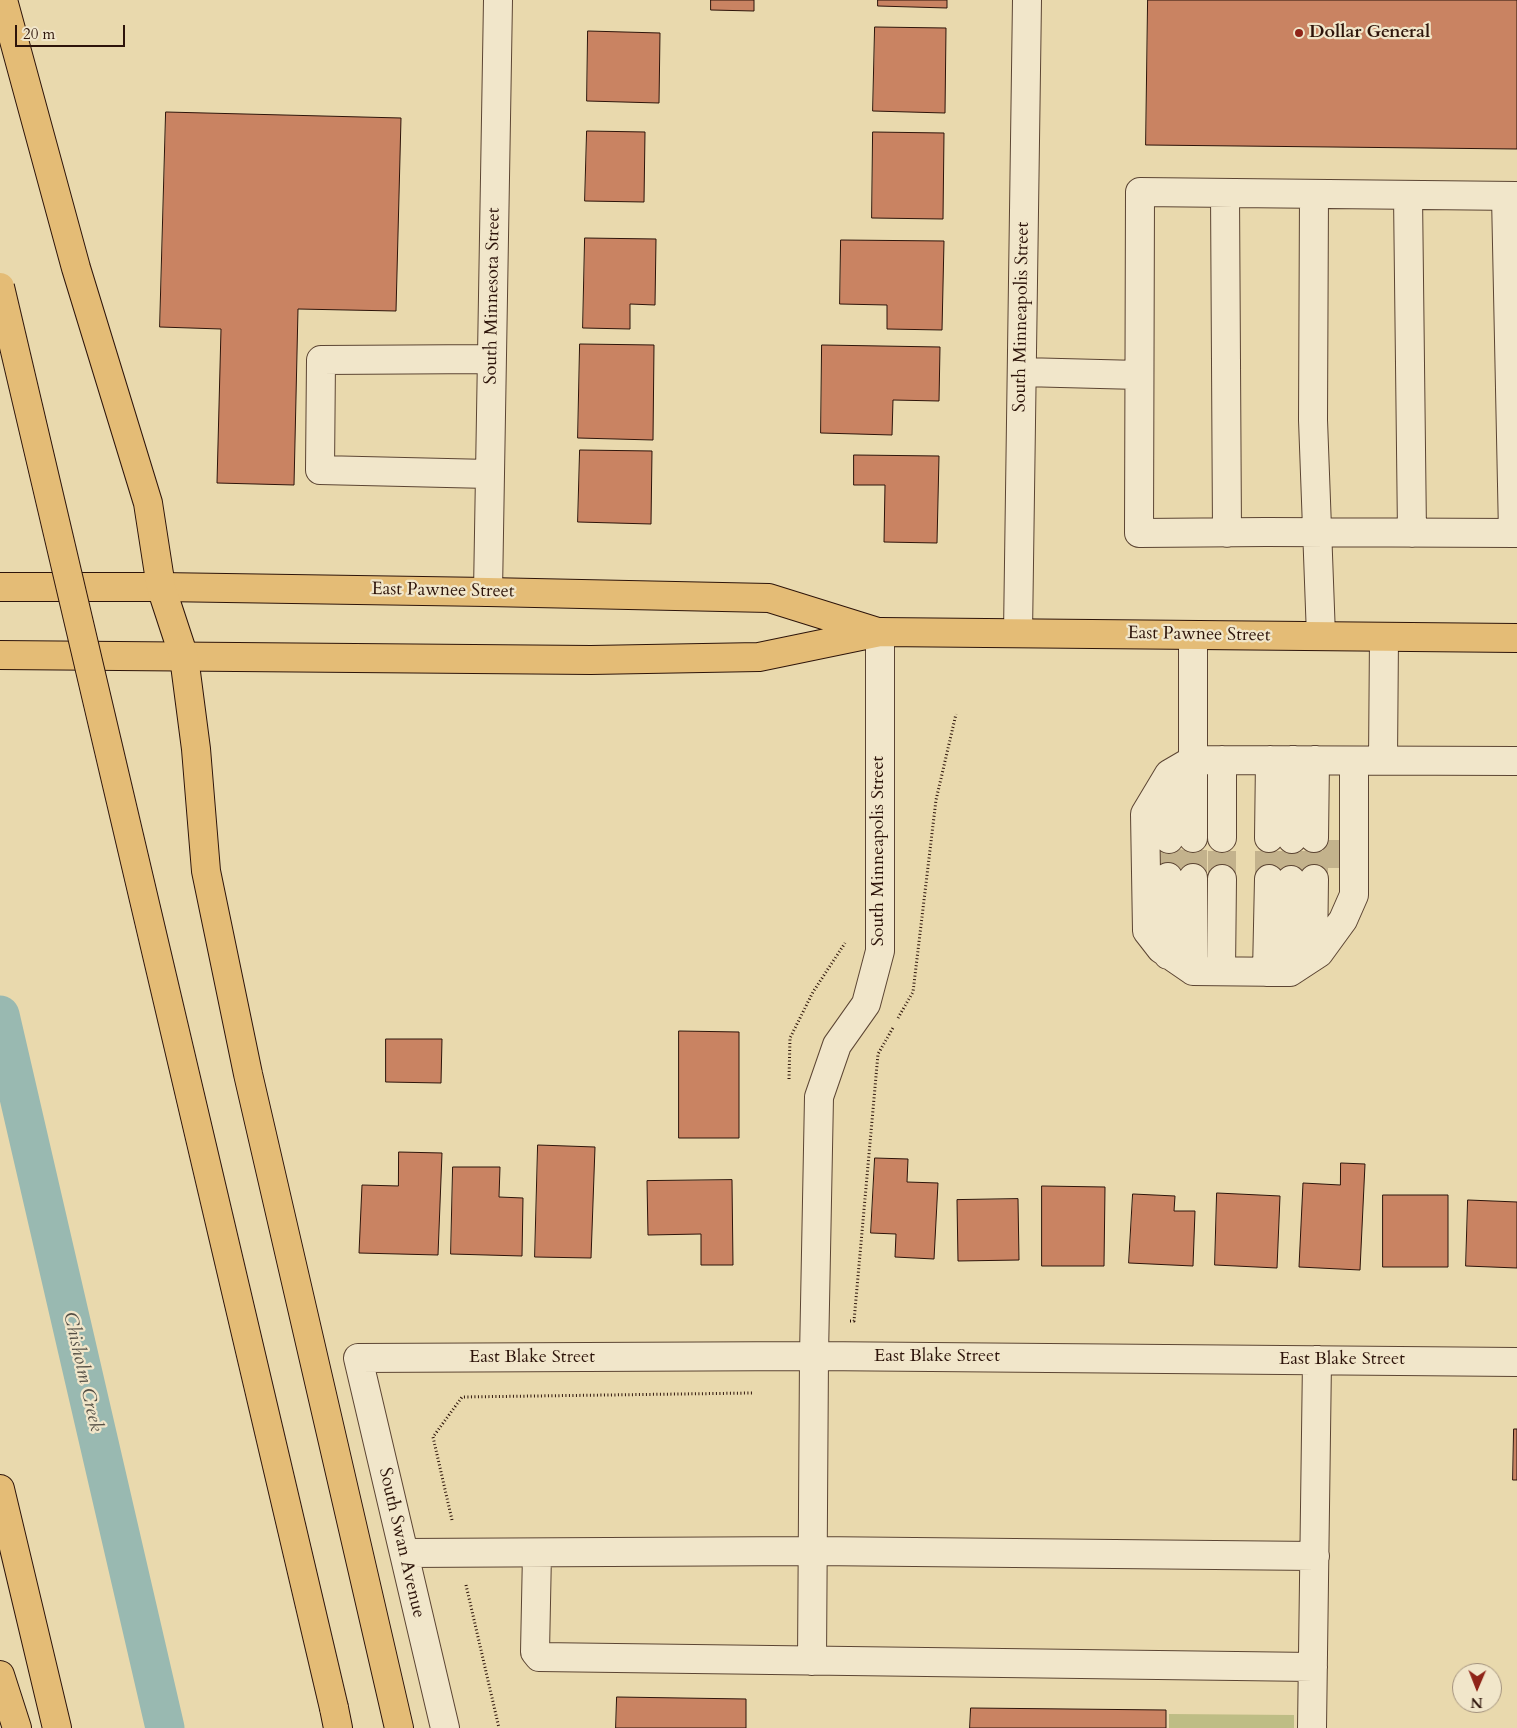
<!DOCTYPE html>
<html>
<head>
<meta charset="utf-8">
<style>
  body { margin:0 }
  #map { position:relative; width:1517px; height:1728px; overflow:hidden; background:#e9d9ad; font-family:Cardo,serif }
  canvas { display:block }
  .north { position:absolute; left:1452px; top:1663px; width:50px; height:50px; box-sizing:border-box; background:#f1e6ca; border:1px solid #a3927d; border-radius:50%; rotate:181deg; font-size:14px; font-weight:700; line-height:20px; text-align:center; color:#2d140a }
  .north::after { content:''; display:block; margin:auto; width:18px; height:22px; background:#8f2418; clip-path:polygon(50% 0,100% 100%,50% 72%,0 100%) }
  .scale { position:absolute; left:15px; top:25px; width:110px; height:22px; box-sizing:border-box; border:2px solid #2d140a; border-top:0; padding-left:6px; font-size:15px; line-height:18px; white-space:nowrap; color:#2d140a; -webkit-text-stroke:4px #f1e6ca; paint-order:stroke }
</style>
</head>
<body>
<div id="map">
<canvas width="1517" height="1728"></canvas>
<div class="north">N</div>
<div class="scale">20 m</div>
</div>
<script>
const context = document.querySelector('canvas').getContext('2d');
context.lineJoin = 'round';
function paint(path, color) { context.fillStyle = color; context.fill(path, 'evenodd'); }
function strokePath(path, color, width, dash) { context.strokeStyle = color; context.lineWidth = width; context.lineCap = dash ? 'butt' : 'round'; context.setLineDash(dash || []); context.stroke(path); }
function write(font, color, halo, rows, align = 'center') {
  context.font = font + ' Cardo,serif'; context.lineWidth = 4.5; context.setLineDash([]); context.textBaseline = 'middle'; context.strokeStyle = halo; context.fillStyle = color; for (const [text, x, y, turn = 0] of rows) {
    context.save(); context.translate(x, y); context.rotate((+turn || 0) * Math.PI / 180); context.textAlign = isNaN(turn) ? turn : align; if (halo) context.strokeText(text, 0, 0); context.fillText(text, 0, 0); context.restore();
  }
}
paint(new Path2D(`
  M1169 1714 1294 1715V1728H1169Z`), '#bebd85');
strokePath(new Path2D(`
  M0 1015 165 1728`), '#99b9b1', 39);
const building = new Path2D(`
  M711 0H754V11L711 10Z
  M878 0H947V8L878 6Z
  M1148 0H1517V149L1146 145Z
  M875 27 946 28 945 113 873 111Z
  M588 31 660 33 659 103 587 101Z
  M166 112 401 118 396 311 298 309 294 485 217 483 221 329 160 327Z
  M587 131 645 132 644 202 585 201Z
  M873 132 944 133 943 219 872 218Z
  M585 238 656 239 655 305 630 304V329L583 328Z
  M841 240 944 241 942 330 887 329V305L840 304Z
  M580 344 654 345 653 440 578 438Z
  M822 345 940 347 939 401 893 400 892 435 821 433Z
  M580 450 652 451 651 524 578 522Z
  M854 455 939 456 937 543 884 542 885 485H854Z
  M679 1031 739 1032V1138H679Z
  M386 1039H442L441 1083 386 1082Z
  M538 1145 595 1147 591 1258 535 1257Z
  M399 1152 442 1153 438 1255 359 1253 362 1185 398 1186Z
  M875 1158 908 1159 907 1182 938 1183 934 1259 895 1257 896 1234 871 1233Z
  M1341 1163 1365 1164 1360 1270 1299 1267 1303 1183 1340 1185Z
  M453 1167H500L499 1197 523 1198 522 1256 451 1254Z
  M732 1180 733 1265H701V1234L648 1235 647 1181Z
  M1042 1186 1105 1187 1104 1266H1042Z
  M1217 1193 1280 1196 1277 1268 1215 1265Z
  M1133 1194 1175 1196 1174 1211H1195L1193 1266 1129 1263Z
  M1383 1195H1448V1267H1383Z
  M1018 1199 1019 1260 958 1261 957 1200Z
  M1468 1200 1517 1202V1268L1466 1266Z
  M1514 1429H1517V1480H1513Z
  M617 1697 746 1699V1728H616Z
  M971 1708 1166 1710V1728H970Z`);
paint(building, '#c98362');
strokePath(building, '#2d140a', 1);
strokePath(new Path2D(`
  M1337 840V881
  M1168 877 1169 839
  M1193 878V838
  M1222 879V838
  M1269 879V838
  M1314 879V838
  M1291 880 1292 839`), '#c3b28c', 28, [28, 14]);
const minor = new Path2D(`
  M1225 193 1227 533
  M1314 194 1313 420 1321 636
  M1408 195 1412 533
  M1506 196 1513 533
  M1517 196 1140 192 1139 533 1266 532 1517 533
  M1022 372 1139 375
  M489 474 320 470 321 360 491 359
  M488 592 498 0
  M1018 633 1027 0
  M1193 635V760L1517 761
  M1193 760 1169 774 1145 814 1147 931 1161 949 1193 971 1290 972 1319 953 1343 920 1354 895V761
  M1383 760 1384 637
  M1193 838V760
  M1222 838V760
  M1269 838 1270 760
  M1314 838 1315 760
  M1169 839V776
  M1292 839 1293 760
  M1168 955V877
  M1313 956 1314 879
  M1193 971V878
  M1221 971 1222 879
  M1267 972 1269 879
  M1290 972 1291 880
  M404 1553 814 1551 1315 1556
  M537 1553 535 1652 539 1657 1313 1667
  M812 1661 814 1356 819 1097 837 1045 866 1004 880 951V632
  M445 1728 358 1358 814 1356 1517 1362
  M1312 1728 1317 1360`);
const major = new Path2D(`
  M0 587H161L488 592 769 598 878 632
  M0 655 591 660 759 657 880 632 1517 638`);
const highway = new Path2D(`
  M3 0 76 268 148 503 161 587 184 657 196 749 206 871 248 1074 399 1728
  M0 1489 57 1728
  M0 1675 17 1728
  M334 1708 338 1728`);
strokePath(minor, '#5c4533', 30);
strokePath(major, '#2d140a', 30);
strokePath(highway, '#2d140a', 30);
strokePath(new Path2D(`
  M898 1018 913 992 936 800 956 714
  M789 1079 790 1038 813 992 845 943
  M850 1321H854L878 1054 894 1026
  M452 1520 433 1437 462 1397 752 1393
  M466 1585 499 1728`), '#2d140a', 3, [1, 2.5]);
strokePath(minor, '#f1e6ca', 28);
strokePath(major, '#e4bc76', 28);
strokePath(highway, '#e4bc76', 28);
const highwayBridge = new Path2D(`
  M0 287 334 1708`);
strokePath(highwayBridge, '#2d140a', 30, []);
strokePath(highwayBridge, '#e4bc76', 28);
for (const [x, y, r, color] of [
  [1299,33,5,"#8f2418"]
]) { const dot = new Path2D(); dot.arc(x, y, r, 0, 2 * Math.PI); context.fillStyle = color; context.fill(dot); strokePath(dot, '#f1e6ca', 2); }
write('bold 18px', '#2d140a', '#f1e6ca', [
  ["Dollar General",1309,33]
], 'left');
write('18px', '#2d140a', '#f1e6ca', [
  ["South Minnesota Street",493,296,-89],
  ["South Minneapolis Street",1022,317,-89],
  ["East Pawnee Street",443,591,1],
  ["East Pawnee Street",1199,635,1],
  ["South Minneapolis Street",879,851,-90],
  ["East Blake Street",937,1357],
  ["East Blake Street",532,1358],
  ["East Blake Street",1342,1360],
  ["South Swan Avenue",401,1543,77]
]);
write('italic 19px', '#534e44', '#f1e6ca', [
  ["Chisholm Creek",82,1372,77]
]);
</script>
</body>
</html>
